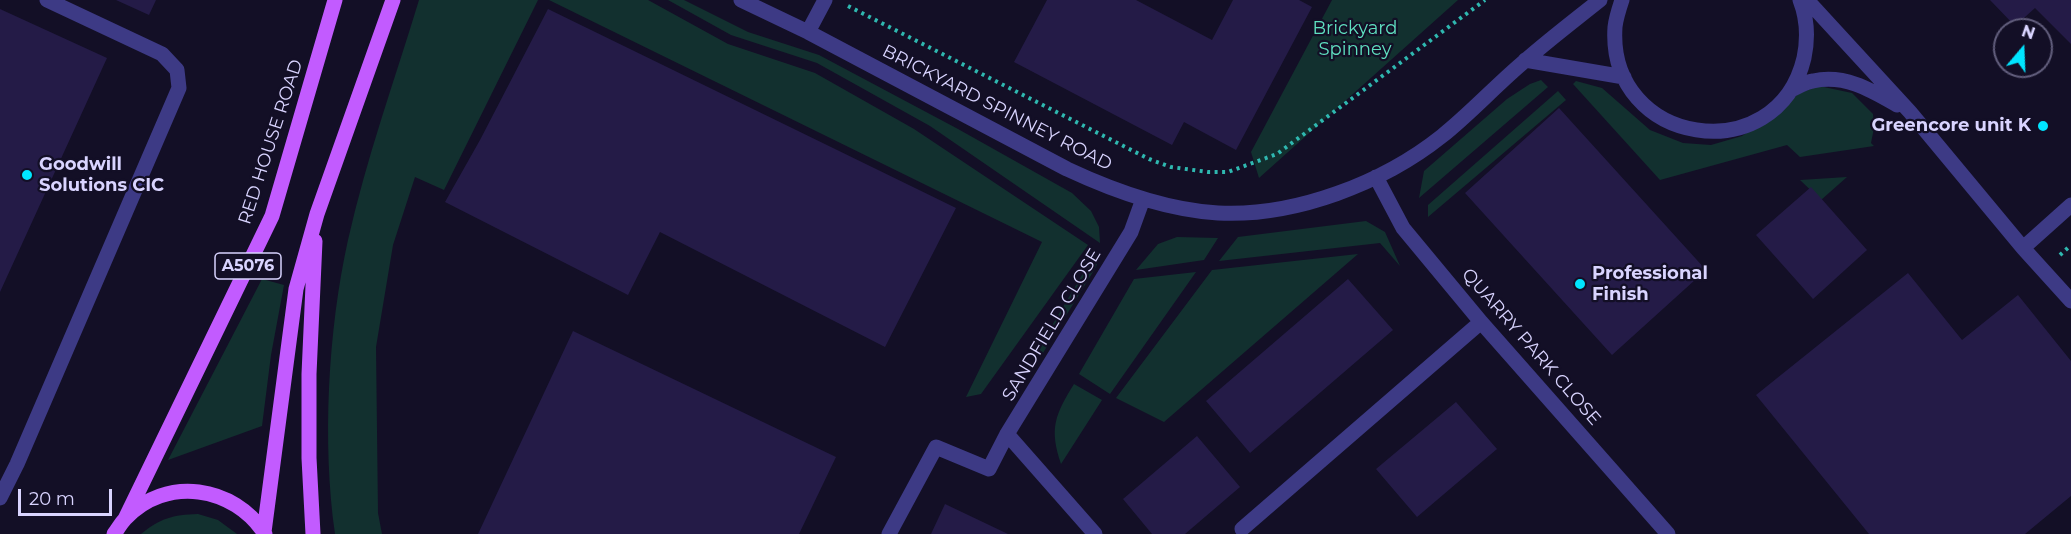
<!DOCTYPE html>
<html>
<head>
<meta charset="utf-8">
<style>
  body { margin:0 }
  #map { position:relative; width:2071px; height:534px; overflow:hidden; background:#130f26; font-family:Montserrat,sans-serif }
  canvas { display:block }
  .north { position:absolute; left:1993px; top:18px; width:60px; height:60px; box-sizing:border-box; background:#130f26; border:2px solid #625e7d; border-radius:50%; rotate:19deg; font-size:16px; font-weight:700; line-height:24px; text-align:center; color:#d9d4ff }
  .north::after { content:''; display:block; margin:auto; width:21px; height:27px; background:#00e5ff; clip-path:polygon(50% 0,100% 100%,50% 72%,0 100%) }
  .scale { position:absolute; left:18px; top:489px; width:94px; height:27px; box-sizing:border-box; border:3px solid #d9d4ff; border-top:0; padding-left:8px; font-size:18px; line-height:21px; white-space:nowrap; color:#d9d4ff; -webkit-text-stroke:4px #130f26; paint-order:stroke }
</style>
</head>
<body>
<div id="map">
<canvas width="2071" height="534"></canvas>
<div class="north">N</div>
<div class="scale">20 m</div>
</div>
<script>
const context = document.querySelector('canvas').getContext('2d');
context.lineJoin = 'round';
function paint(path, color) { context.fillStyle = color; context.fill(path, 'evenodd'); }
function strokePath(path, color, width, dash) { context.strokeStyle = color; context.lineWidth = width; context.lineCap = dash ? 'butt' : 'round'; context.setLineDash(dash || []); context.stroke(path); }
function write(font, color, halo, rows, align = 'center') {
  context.font = font + ' Montserrat,sans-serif'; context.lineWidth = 4.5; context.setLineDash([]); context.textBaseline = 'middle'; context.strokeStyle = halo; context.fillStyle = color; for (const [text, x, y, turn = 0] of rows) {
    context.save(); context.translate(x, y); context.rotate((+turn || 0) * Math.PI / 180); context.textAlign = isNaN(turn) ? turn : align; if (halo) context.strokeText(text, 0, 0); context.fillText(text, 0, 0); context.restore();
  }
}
paint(new Path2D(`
  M419 0H538L444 190 415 177 393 245 376 347 378 513 382 534H335C322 443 328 330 348 240 366 159 395 79 419 0Z
  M549 0H648L728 44 815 73 914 129 1088 245 981 394 966 397 1042 242Z
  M668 0H684L748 32 819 55 958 129 1072 193 1091 211 1099 227 1100 243 930 126 817 63 731 35Z
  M1332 0H1458L1259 178 1251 152Z
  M1541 80 1548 87 1419 198 1424 171 1507 99 1530 84Z
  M1576 81 1602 88 1650 130 1683 143 1711 145 1742 136 1800 93 1819 86 1852 93 1873 114 1874 128 1871 143 1874 146 1800 157 1787 145 1660 180 1573 84Z
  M1558 91 1566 100 1428 217V205Z
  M1847 177 1821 200 1800 180Z
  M1366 221 1385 232 1400 266 1380 243 1219 261 1238 237Z
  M1177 237 1218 238 1204 260 1136 270 1158 244Z
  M1095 253 1100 256 1096 267 1043 353 1038 349Z
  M1358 254 1164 422 1116 398 1212 270Z
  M1196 272 1110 394 1079 374 1134 279Z
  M262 279 284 285 271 355 262 426 168 460Z
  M1074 384 1102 400 1061 464C1049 428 1055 415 1074 384Z
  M198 514 218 520 237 534H141C161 518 172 515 198 514Z`), '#12302f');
paint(new Path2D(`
  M116 0H156L149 15Z
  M1047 0H1136L1212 40 1233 0H1299L1312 7 1236 150 1184 122 1172 145 1014 62Z
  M1990 0H2071V44L2035 8 2015 26Z
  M0 9 107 58 0 292Z
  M548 9 956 208 885 347 660 232 628 295 445 202 480 140Z
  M1559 108 1706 270 1612 355 1465 193Z
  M1811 187 1867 250 1813 299 1756 235Z
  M1908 273 1962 340 2018 295 2071 361V496L2025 534H1869L1756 395Z
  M1348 279 1393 330 1250 453 1206 401Z
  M573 331 836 457 799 534H478Z
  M1456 402 1497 449 1417 517 1376 469Z
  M1197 436 1240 487 1185 534H1152L1123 499Z
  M945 504 1008 534H931Z`), '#241b47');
strokePath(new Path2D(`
  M848 6 1149 159 1171 167 1208 172H1228L1277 154 1485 0
  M2060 255 2071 245`), '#2fb8b0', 4, [3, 4.5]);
strokePath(new Path2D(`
  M741 0 808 32 1067 169C1114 191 1166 210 1218 213 1295 217 1383 183 1442 136 1471 113 1497 84 1526 60 1550 39 1575 20 1600 0
  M1622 0C1619 9 1616 18 1615 27 1607 146 1777 172 1804 58 1808 39 1807 18 1800 0
  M1807 0 1910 112 2023 248 2071 301
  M808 32 825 0
  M1525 60 1624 77
  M1791 90C1798 87 1805 82 1813 81 1845 74 1871 90 1897 105
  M1376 177 1403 228 1481 322 1668 534
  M2023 248 2071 205
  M1007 434 1095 534
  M0 498 17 464 179 88 177 70 162 54 47 0
  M1242 529 1481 322
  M889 534 936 447 989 469 1007 434 1131 232 1143 199`), '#3d3a85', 15);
strokePath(new Path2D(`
  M125 519 272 216 335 0
  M264 532 296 289 317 214 393 0
  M114 534C118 529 121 523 125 519 166 475 234 486 265 534
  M313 534 309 458V374L315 241`), '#c25bff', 15);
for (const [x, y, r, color] of [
  [2043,126,6,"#00e5ff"],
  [27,175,6,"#00e5ff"],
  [1580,284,6,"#00e5ff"]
]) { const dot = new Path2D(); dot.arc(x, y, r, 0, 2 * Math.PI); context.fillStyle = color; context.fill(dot); strokePath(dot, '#130f26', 2); }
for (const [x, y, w] of [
  [248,266,66]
]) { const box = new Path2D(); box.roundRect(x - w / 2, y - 13, w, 26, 4.5); context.fillStyle = '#130f26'; context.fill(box); strokePath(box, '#d9d4ff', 1.5); }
write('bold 16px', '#d9d4ff', null, [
  ["A5076",248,266]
]);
write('18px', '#5fe0c0', '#130f26', [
  ["Brickyard",1355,29],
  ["Spinney",1355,50]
]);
write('18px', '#d9d4ff', '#130f26', [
  ["BRICKYARD SPINNEY ROAD",997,108,27],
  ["RED HOUSE ROAD",271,142,-72],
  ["SANDFIELD CLOSE",1052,325,-59],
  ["QUARRY PARK CLOSE",1531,347,49]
]);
write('bold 18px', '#d9d4ff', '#130f26', [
  ["Greencore unit K",2031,126,"right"],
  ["Goodwill",39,165],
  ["Solutions CIC",39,186],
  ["Professional",1592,274],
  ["Finish",1592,295]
], 'left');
</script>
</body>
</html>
